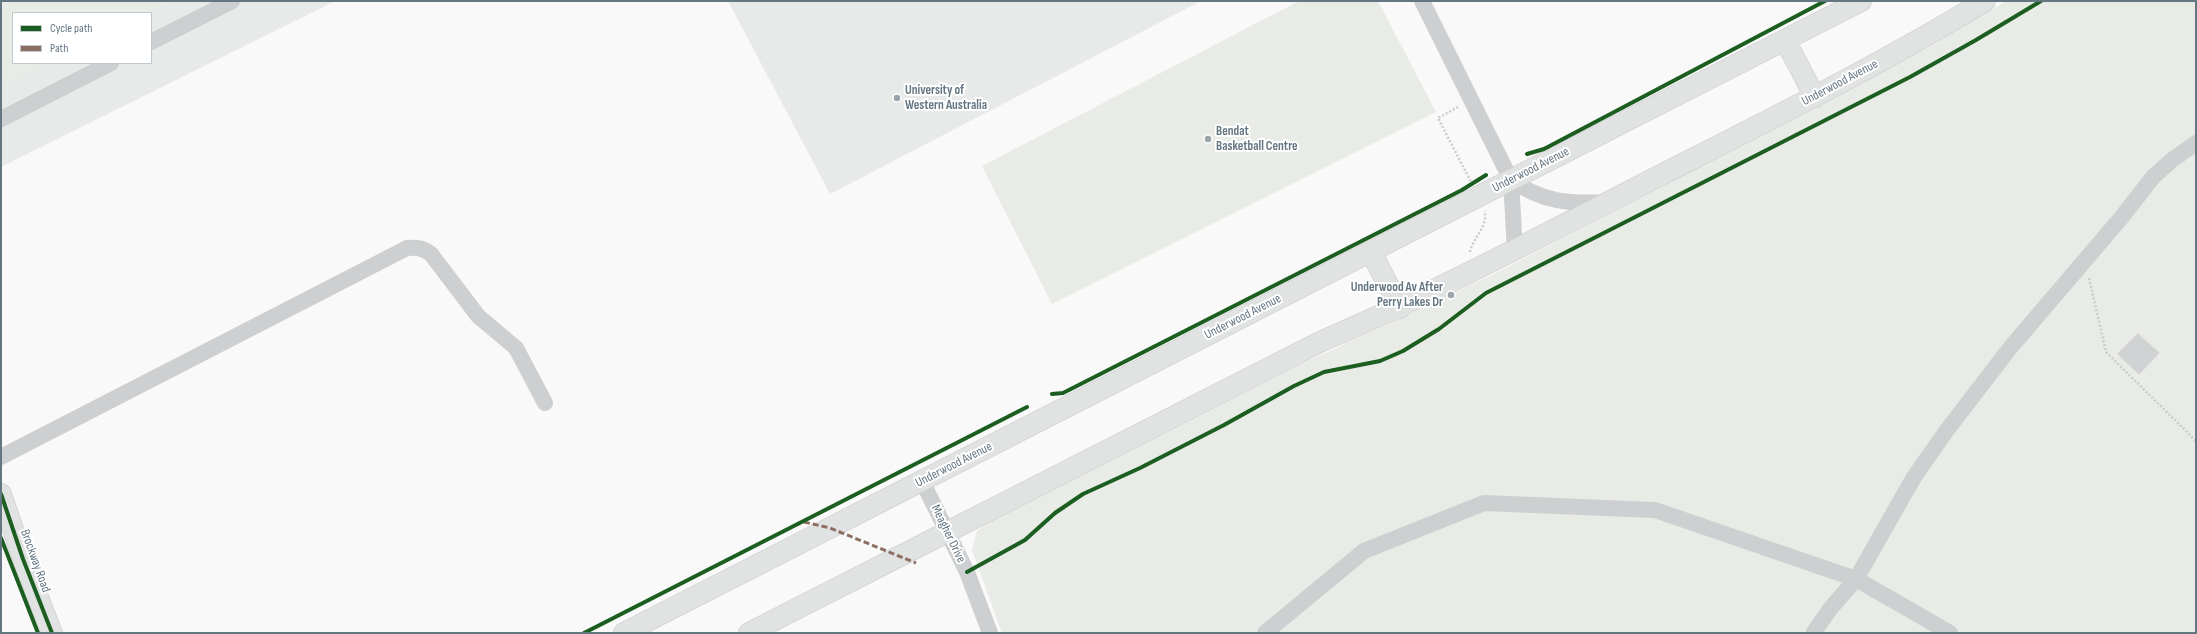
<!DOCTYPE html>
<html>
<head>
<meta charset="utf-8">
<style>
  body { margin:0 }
  #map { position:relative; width:2197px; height:634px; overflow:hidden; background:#f9f9f9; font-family:"Sofia Sans Condensed",sans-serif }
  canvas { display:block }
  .frame { position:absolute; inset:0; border:2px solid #657683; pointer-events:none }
  .legend { position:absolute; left:12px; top:12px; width:140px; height:52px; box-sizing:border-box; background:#fff; border:1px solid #c1c8cd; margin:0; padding:5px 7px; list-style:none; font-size:12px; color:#657683 }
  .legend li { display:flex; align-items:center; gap:8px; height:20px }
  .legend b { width:20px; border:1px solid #c1c8cd }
</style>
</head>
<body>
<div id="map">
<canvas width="2197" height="634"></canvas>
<div class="frame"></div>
<ul class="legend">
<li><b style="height:5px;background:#1b5e20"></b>Cycle path</li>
<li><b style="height:5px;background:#8d6e63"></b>Path</li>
</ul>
</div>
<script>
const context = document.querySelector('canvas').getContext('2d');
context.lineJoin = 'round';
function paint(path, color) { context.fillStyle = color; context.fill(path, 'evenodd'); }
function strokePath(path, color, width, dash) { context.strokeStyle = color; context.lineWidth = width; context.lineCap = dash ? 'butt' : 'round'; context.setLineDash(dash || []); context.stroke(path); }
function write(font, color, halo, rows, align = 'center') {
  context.font = font + ' "Sofia Sans Condensed",sans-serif'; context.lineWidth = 4; context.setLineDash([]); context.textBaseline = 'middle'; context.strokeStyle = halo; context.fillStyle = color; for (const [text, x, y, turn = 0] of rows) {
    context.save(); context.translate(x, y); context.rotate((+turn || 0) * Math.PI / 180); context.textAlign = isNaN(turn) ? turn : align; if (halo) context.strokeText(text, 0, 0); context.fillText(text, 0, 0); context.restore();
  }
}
paint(new Path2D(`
  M1 1H335L1 167ZM13 13H151V63H13Z
  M728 1H1201L830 194Z`), '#e8e9e9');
paint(new Path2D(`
  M1 1H173L149 13H13V63H49L5 85 1 76Z
  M1299 1H1378L1436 112 1052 304 982 166Z
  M2006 1H2196V633H1002L972 550 977 531 988 523 1285 372 1494 274 1926 49Z`), '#e8ebe6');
const building = new Path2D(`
  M2138 333 2160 353 2139 375 2117 354Z`);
paint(building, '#d0d2d3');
strokePath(building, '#e8e8e8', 1);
const major = new Path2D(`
  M1785 40 1815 97
  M1371 252 1400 308
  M1 494 23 559 52 633
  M624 633 1861 1
  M749 633 1322 341C1437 292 1547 233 1659 176 1769 120 1880 65 1985 1`);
strokePath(major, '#d5d6d7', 22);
strokePath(new Path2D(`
  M1458 107 1438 118 1471 182
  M1470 252C1472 239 1490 224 1484 211
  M2089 278 2106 352 2196 441`), '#cbcccd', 2.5, [2, 2]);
strokePath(new Path2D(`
  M1422 1 1511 180 1515 251
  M151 42 232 1
  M1 119 111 63
  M1511 180C1543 202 1568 204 1606 202
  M1 457 407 248C417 247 423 248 431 254L478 316 516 348 545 403
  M922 481 967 572 990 633
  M1265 633 1364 551 1484 503 1655 510 1856 579 1830 609 1814 632
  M1950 633 1856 579 1914 477 1947 430 2010 348 2121 218 2153 177 2172 160 2196 143`), '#cecfd0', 16);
strokePath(major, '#e1e2e2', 20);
strokePath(new Path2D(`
  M804 522 830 528 916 563`), '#8d6e63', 3, [6, 3]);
strokePath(new Path2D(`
  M1527 154 1544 149 1825 1
  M1052 394 1063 393 1462 190 1486 175
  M1 494 23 559 52 633
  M1 538 38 633
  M967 572 1025 540 1055 513 1083 494 1140 468 1224 425 1294 386 1324 372 1380 361 1403 351 1439 329 1486 293 1910 77 1976 40 2041 1
  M584 633 1027 407`), '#1b5e20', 4);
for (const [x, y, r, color] of [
  [897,98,4,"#99a4ac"],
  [1208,139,4,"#99a4ac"],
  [1451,295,4,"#99a4ac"]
]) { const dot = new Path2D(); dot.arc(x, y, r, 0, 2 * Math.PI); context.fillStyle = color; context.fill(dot); strokePath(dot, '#fff', 1.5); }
write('13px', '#657683', '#fff', [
  ["Underwood Avenue",1840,83,-28],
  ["Underwood Avenue",1531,170,-27],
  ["Underwood Avenue",1243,317,-27],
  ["Underwood Avenue",954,465,-27],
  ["Meagher Drive",948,534,64],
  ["Brockway Road",35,561,70]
]);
write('bold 13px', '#657683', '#fff', [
  ["University of",905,91],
  ["Western Australia",905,106],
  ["Bendat",1216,132],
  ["Basketball Centre",1216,147],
  ["Underwood Av After",1443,288,"right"],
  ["Perry Lakes Dr",1443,303,"right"]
], 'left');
</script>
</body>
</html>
